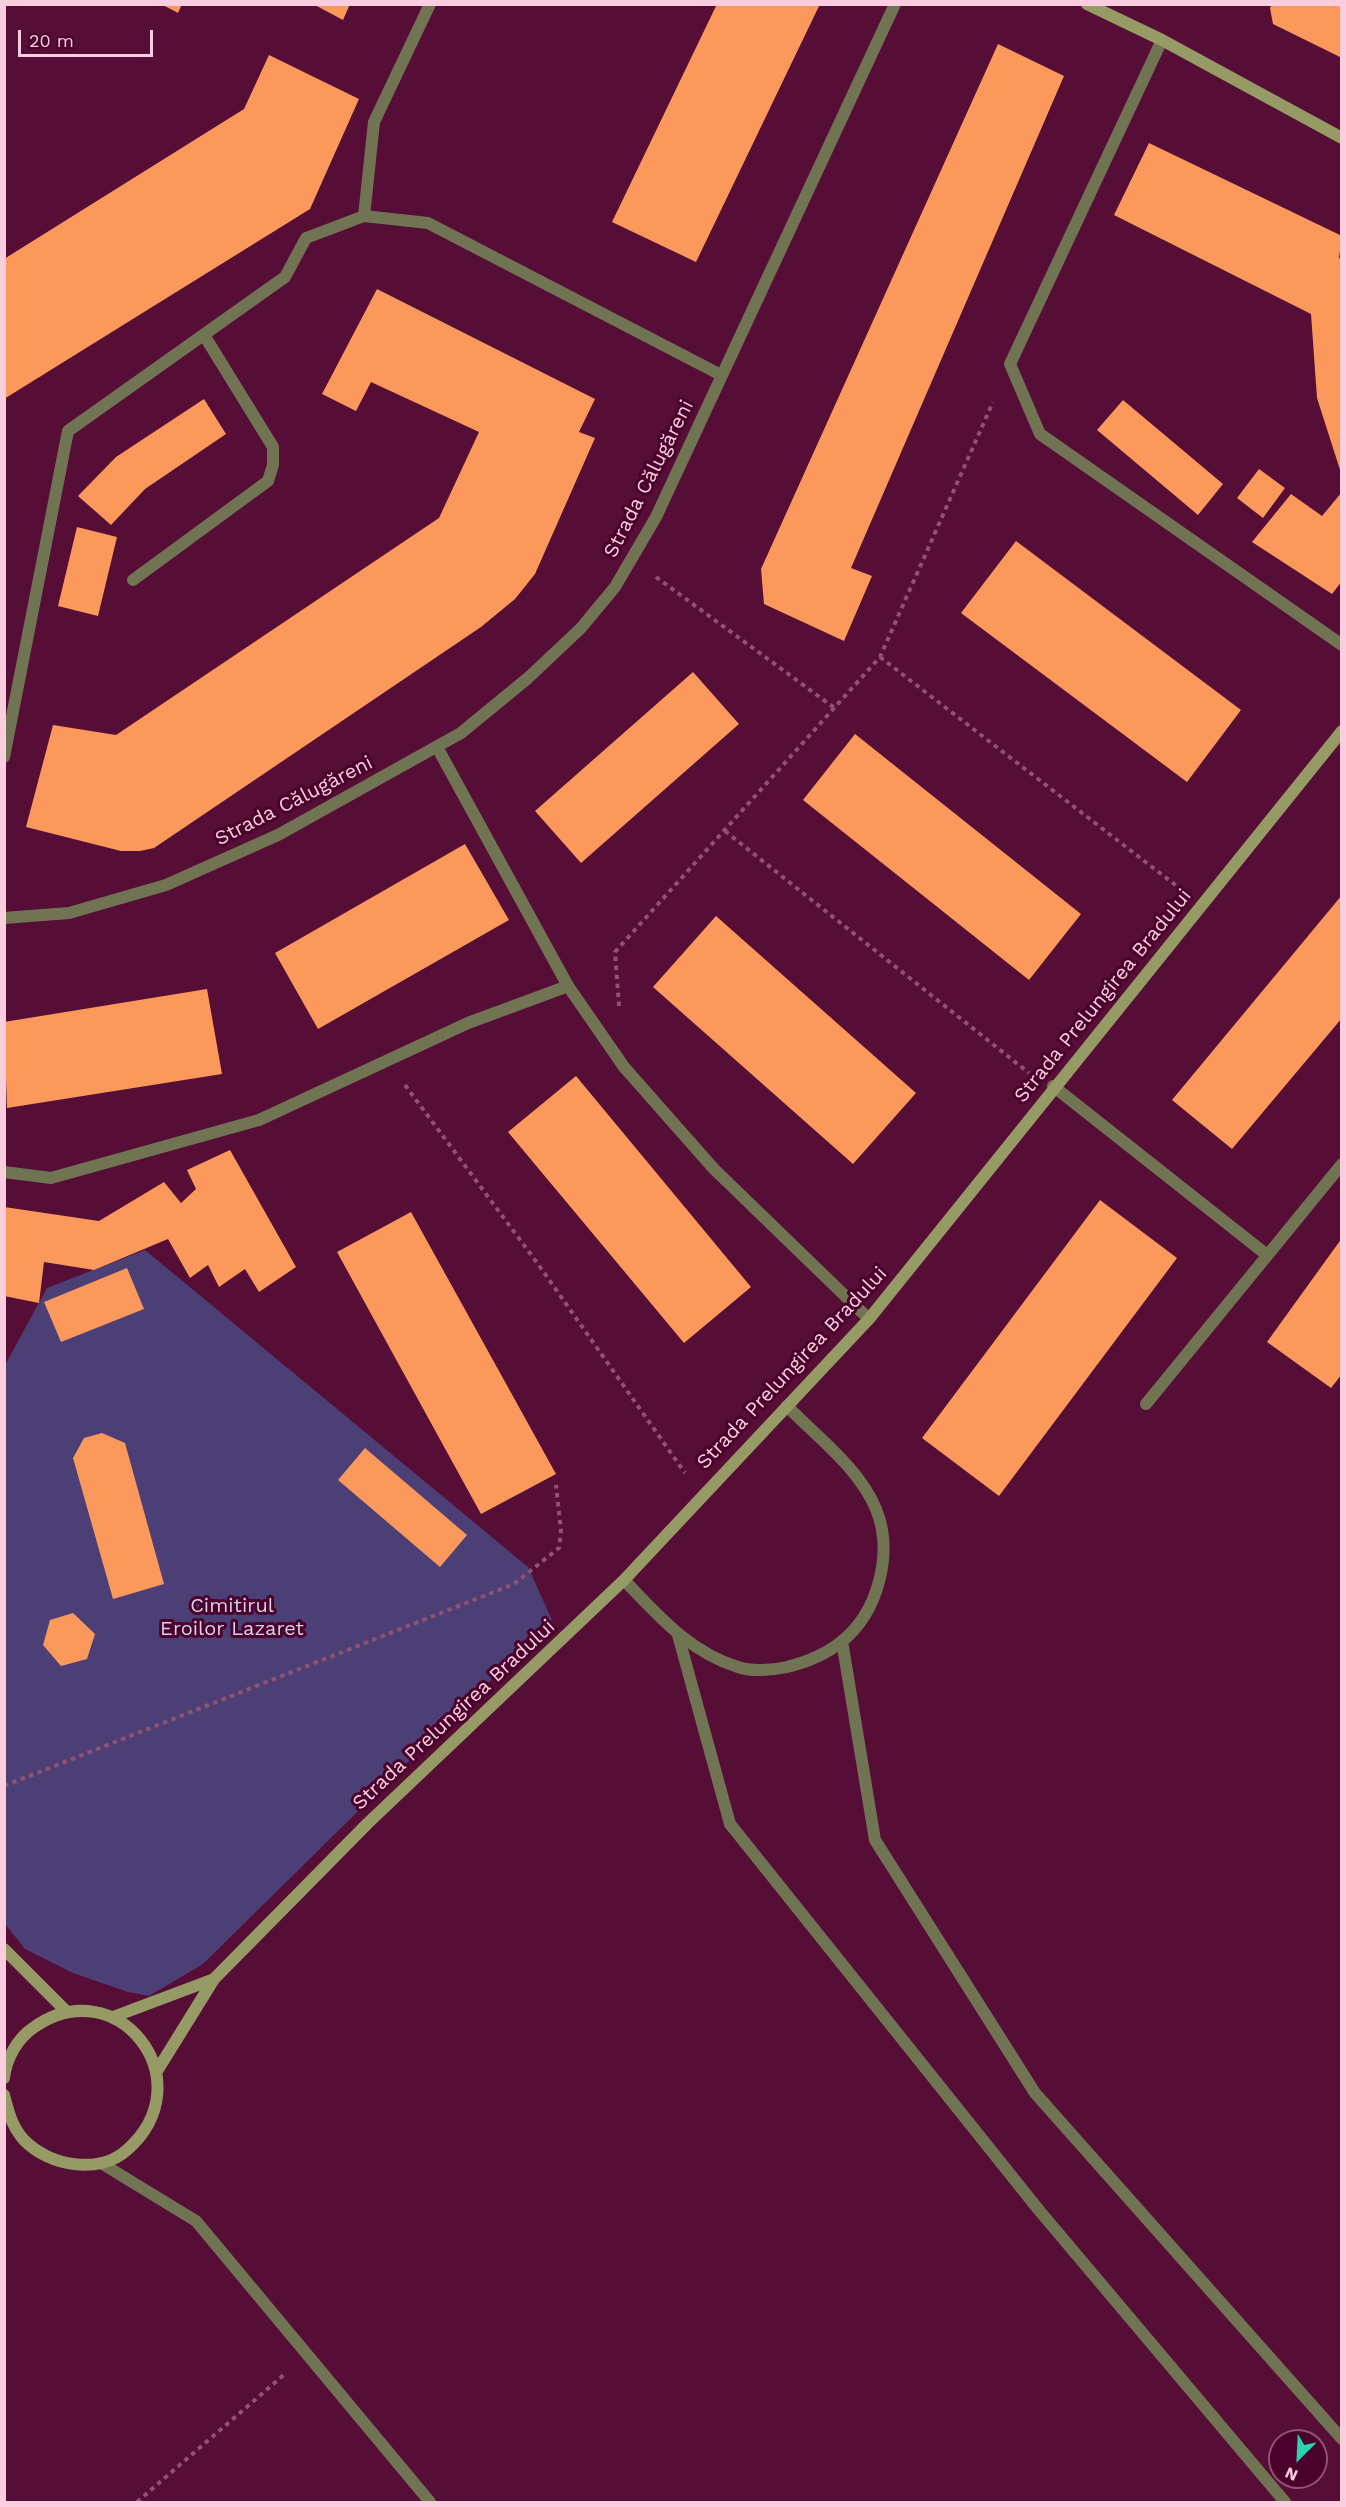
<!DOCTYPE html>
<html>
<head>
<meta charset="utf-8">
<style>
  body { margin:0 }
  #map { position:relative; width:1346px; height:2507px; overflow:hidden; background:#560e36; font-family:"Work Sans",sans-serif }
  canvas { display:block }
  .frame { position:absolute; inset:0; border:6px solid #facddf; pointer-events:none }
  .north { position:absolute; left:1268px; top:2429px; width:60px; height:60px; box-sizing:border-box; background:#4a012b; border:2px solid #905373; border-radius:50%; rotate:204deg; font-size:16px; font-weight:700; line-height:24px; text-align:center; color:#facddf }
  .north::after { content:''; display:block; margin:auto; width:21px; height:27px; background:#27d5ad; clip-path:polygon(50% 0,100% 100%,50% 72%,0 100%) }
  .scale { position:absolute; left:18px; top:30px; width:135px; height:27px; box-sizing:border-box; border:3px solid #facddf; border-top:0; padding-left:8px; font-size:18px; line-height:21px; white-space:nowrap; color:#facddf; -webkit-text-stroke:4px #4a012b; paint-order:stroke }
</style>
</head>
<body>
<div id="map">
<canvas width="1346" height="2507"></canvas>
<div class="frame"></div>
<div class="north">N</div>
<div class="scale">20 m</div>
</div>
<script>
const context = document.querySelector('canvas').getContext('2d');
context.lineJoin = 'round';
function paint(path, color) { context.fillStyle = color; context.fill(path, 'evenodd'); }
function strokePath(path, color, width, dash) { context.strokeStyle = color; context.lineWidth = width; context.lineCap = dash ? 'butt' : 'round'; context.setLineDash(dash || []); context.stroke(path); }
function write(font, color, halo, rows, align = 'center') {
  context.font = font + ' "Work Sans",sans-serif'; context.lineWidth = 6; context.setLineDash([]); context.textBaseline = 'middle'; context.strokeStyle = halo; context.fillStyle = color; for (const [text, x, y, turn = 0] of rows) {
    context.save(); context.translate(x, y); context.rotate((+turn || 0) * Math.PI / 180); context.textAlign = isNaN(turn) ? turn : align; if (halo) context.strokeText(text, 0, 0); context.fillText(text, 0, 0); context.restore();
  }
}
paint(new Path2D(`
  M145 1250 528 1567 552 1620 203 1964 149 1996 128 1992 73 1973 25 1949 5 1924 4 1367 47 1288Z`), '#4c3f76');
paint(new Path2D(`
  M161 4H182L178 13Z
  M313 4H350L343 20Z
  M717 4H820L696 262 612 222Z
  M1272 4H1342V58L1273 24 1270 8Z
  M998 44 1064 76 851 568 872 576 844 641 764 604 761 569Z
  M269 55 359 99 310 209 4 399V259L244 109Z
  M1149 143 1342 236 1339 258 1342 259V476L1317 398 1311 314 1114 215Z
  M377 289 595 399 579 432 595 438 535 574 515 599 481 627 154 848 140 851H121L26 827 53 725 116 735 439 518 479 432 371 382 356 411 322 394Z
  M204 399 226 434 145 489 111 525 78 496 116 457Z
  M1123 400 1223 484 1198 515 1097 430Z
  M1259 469 1285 488 1263 518 1237 498Z
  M1342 492V581L1332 594 1252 542 1291 494 1322 516Z
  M77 527 117 537 98 616 58 606Z
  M1016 541 1241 710 1187 782 961 613Z
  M693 672 739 724 581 863 535 811Z
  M855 734 1081 914 1029 980 803 800Z
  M465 844 509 920 318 1029 275 953Z
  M1342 895V1018L1232 1149 1172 1100Z
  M716 916 916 1093 853 1164 653 987Z
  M207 989 222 1074 7 1108 4 1022Z
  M576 1076 751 1287 684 1343 508 1132Z
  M230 1150 296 1267 259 1292 245 1269 219 1287 208 1265 190 1278 168 1239 94 1270 44 1262 39 1303 4 1296V1207L99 1221 164 1182 181 1203 196 1189 187 1170Z
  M1100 1200 1177 1258 999 1496 922 1438Z
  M411 1212 556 1474 481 1514 337 1252Z
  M1342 1238V1374L1331 1388 1267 1342Z
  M127 1268 144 1309 61 1342 44 1302Z
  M102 1433 125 1443 164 1584 113 1599 73 1458 84 1438Z
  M365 1448 467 1535 440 1567 338 1480Z
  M73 1613 95 1634 87 1659 61 1666 43 1645 50 1620Z`), '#fa995b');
strokePath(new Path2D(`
  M656 577 836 709
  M880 657 1178 887
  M725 831 1029 1073
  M619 1006 615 952 880 657 993 402
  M405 1085 538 1264 685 1473
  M4 1786 514 1584 559 1548 561 1531 556 1485
  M137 2502 286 2373`), '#905272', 4, [4.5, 4.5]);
strokePath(new Path2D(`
  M1162 40 1010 364 1040 434 1342 645
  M364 216 374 122 430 4
  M133 580 268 481 273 465V447L204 335
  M4 757 68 431 285 277 306 238 364 216 428 223 721 375
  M4 1172 51 1178 259 1120 468 1023 568 986
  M101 2163 196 2221 430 2502`), '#717453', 12);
strokePath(new Path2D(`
  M437 747 568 986 624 1067 714 1169 869 1319
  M4 918 69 913 166 885 278 835 461 733 528 678 581 628 615 587 656 517 895 4
  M1053 1086 1267 1255
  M1146 1404 1342 1164
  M624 1580C658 1615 689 1652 738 1667 752 1672 773 1670 787 1667 807 1662 825 1655 841 1642 878 1613 894 1553 876 1509 859 1468 818 1438 787 1406
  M678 1635 730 1824 1038 2209 1285 2502
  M842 1641 875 1840 1035 2093 1342 2439`), '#717453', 12);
strokePath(new Path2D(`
  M1087 4 1162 40 1342 138
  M4 1949 66 2011
  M113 2017 214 1979
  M157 2071 214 1979 368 1823 624 1580 869 1319 1342 731
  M4 2078C6 2059 17 2039 33 2028 116 1968 206 2080 127 2150 99 2175 49 2166 24 2140 12 2127 8 2111 4 2095`), '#969a64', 12);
write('20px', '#facddf', '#4a012b', [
  ["Strada Călugăreni",649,479,-63],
  ["Strada Călugăreni",294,801,-27],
  ["Strada Prelungirea Bradului",1103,996,-51],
  ["Strada Prelungirea Bradului",792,1368,-47],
  ["Strada Prelungirea Bradului",454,1715,-43]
]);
write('20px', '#d7d3ec', '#4a012b', [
  ["Cimitirul",232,1606],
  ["Eroilor Lazaret",232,1629]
]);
</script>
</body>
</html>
